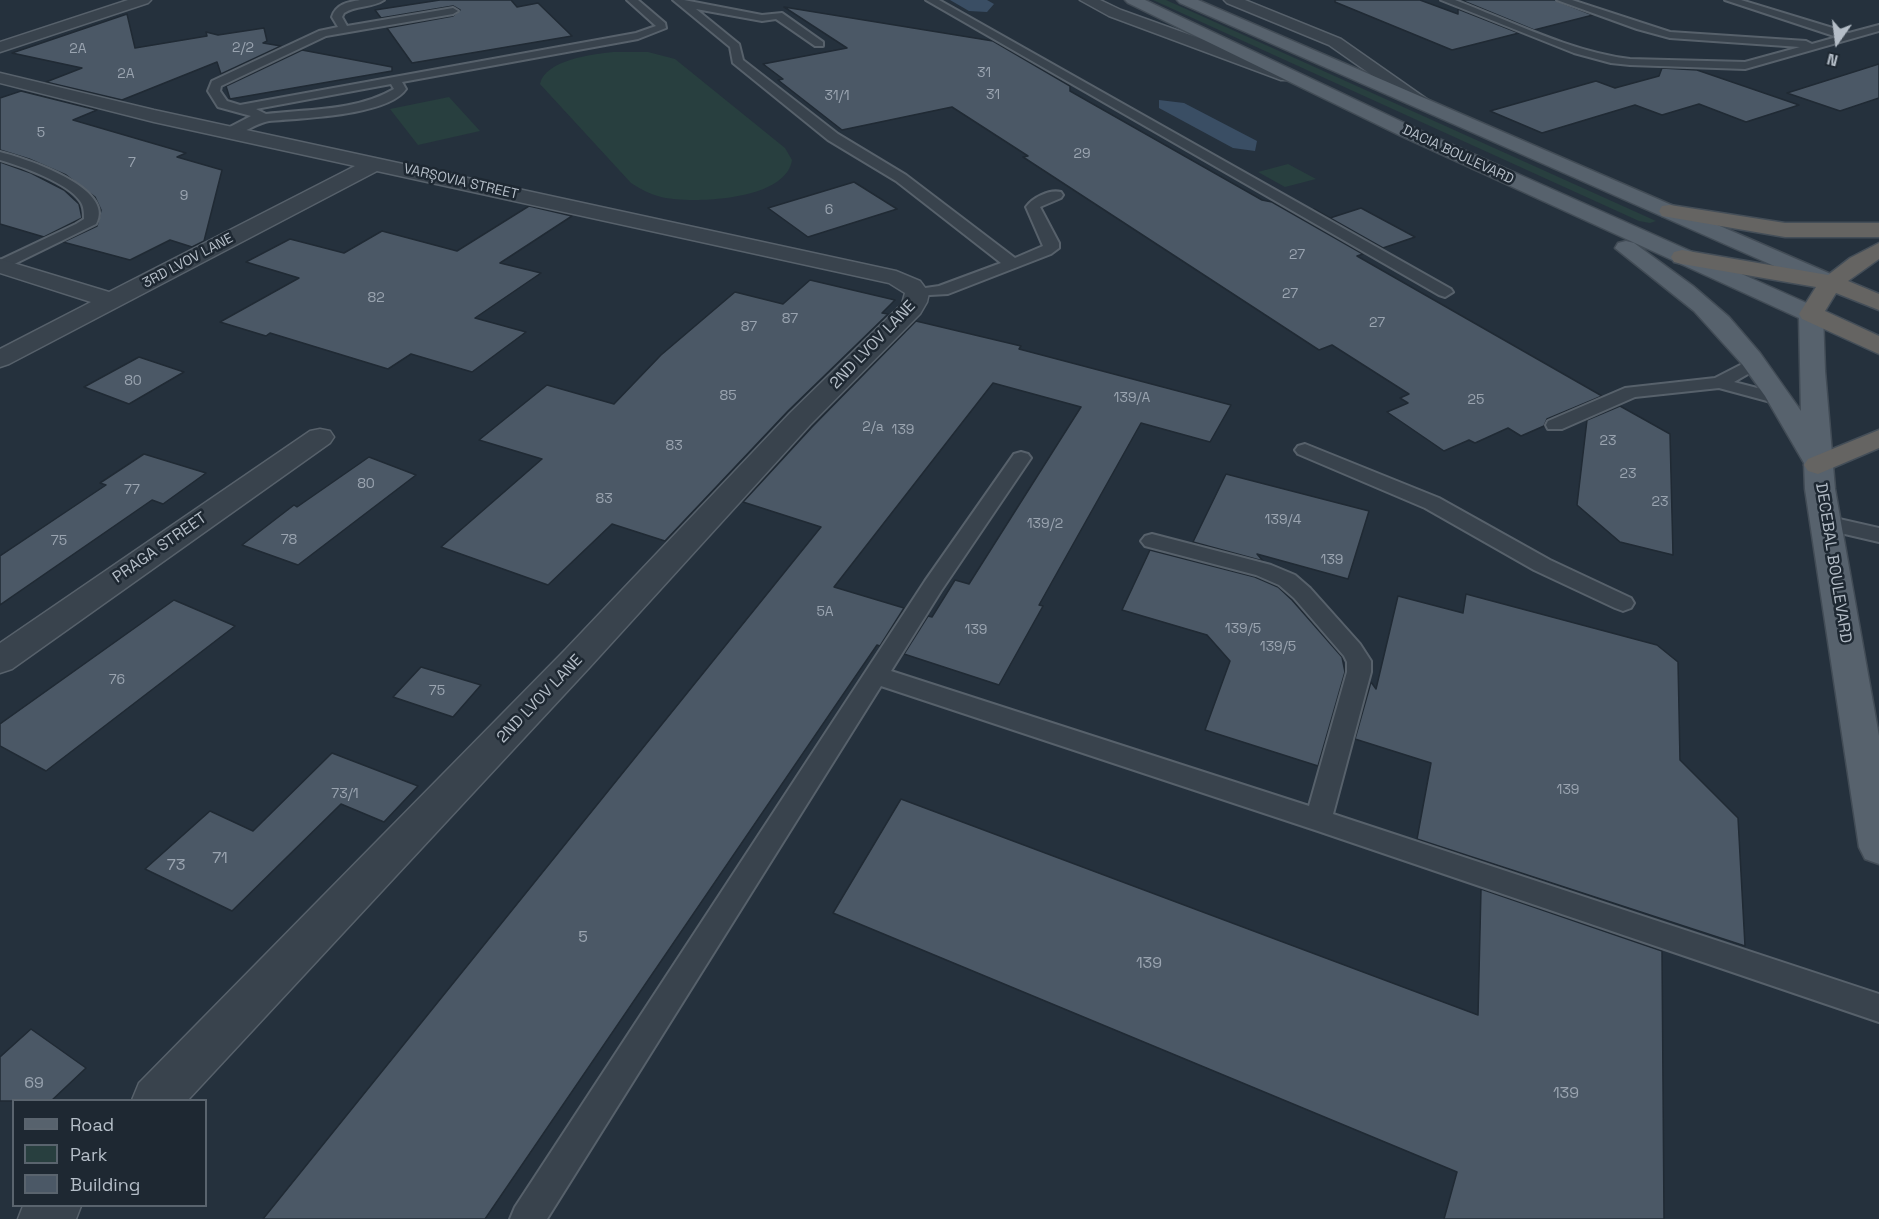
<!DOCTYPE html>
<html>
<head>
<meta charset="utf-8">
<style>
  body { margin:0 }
  #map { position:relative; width:1879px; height:1219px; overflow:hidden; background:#25313d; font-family:"Space Grotesk",sans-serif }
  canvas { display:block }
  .legend { position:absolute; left:12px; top:1099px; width:195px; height:108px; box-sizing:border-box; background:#1e2832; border:2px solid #5a646e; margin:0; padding:8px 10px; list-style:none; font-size:18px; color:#b5bec8 }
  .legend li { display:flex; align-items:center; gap:12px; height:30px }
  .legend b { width:30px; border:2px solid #5a646e }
  .north { position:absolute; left:1807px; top:12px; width:60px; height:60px; -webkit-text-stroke:4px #1e2832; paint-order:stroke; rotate:194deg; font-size:16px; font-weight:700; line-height:24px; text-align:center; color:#b5bec8 }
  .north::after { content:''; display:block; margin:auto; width:21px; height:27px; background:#b5bec8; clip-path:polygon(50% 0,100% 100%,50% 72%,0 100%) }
</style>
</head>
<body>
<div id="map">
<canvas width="1879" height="1219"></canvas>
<ul class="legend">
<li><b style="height:8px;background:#57626d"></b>Road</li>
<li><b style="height:16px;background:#283f3f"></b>Park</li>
<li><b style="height:16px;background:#4b5866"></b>Building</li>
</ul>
<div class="north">N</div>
</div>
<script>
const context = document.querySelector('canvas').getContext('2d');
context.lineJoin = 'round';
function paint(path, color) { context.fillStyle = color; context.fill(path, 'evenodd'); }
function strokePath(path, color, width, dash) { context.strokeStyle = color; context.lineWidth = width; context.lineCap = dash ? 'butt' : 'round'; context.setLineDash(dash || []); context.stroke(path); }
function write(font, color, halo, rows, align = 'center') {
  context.font = font + ' "Space Grotesk",sans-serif'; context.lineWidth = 5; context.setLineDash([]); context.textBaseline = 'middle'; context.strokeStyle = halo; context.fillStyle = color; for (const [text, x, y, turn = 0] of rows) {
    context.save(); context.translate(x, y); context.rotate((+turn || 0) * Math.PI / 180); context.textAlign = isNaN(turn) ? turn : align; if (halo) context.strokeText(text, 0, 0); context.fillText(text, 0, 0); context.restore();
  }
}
paint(new Path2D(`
  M1153 0H1166L1656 221 1650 223 1639 221Z
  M613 52H648L675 59 785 148 792 160C786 201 692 204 661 197 650 194 640 189 631 183L540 84C545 60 593 54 613 52Z
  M449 97 480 131 418 145 390 109Z
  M1288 164 1316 179 1285 187 1258 172Z`), '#283f3f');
paint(new Path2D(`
  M950 0H987L994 4 987 12 969 11Z
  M1159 100 1184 103 1257 141 1255 151 1233 148 1159 108Z`), '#3a4e64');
const building = new Path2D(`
  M440 0H511L517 7 538 3 572 36 412 63 387 28 453 16 460 10 453 6 381 18 375 10Z
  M1335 0H1420L1458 14V9L1519 33 1452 50 1335 2Z
  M1461 0H1555L1593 15 1534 30Z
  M784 7 993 41 1070 86V91L1262 200 1272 202 1363 254 1357 256 1602 396 1547 419 1544 426 1521 436 1508 428 1475 443 1469 440 1444 451 1387 412 1408 403 1400 398 1409 394 1332 345 1319 350 1023 157 1028 156 952 107 842 130 778 80 783 79 763 64 847 48Z
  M127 14 135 48 207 36 206 32 218 35 264 28 267 41 263 43 281 46 221 74 217 62 122 100 46 82 82 68 12 53Z
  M302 50 392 67V71L230 99 226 86Z
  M1879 64V98L1840 111 1787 93Z
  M1662 68 1697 70 1799 105 1746 122 1699 104 1662 115 1635 105 1542 133 1490 111 1596 81 1615 88 1659 76Z
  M21 91 97 110 73 120 186 153 177 157 222 170 204 241 192 247 170 240 130 260 63 242 97 226 101 210 95 197 66 175 29 159 0 150V98Z
  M0 162 31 173 64 190 79 204 82 218 44 237 0 224Z
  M854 182 897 209 808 237 768 208Z
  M529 206 572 216 500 263 541 273 475 318 526 332 472 372 411 354 388 369 270 333 266 336 220 322 299 278 246 262 290 239 344 253 382 231 457 251Z
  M1361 208 1415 237 1383 248 1314 209 1330 218Z
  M810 280 895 300 882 313 888 314 788 411 665 541 612 524 548 585 441 547 542 459 479 440 547 385 614 404 661 355 735 292 783 304Z
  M916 321 1021 346 1019 349 1231 405 1210 442 1141 423 1039 605 1043 606 999 685 904 654 928 616 932 617 955 580 969 584 1081 407 993 383 834 587 904 608 880 646 877 645 855 677 485 1219H263L821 527 743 502 812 427Z
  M139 357 184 372 129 404 84 387Z
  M1620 406 1670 434 1673 555 1620 542 1577 505 1587 420Z
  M144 454 206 473 163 504 152 500 0 605V556L106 485 100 483Z
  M369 457 416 475 298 565 242 545 294 505 297 507Z
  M1226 474 1369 511 1348 579 1257 554 1263 561 1193 542Z
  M1150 550 1255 577 1278 587 1292 600 1342 657 1345 672 1318 766 1205 730 1230 661 1207 635 1122 610Z
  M1466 594 1657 645 1678 662 1680 760 1738 818 1745 946 1417 839 1431 763 1355 739 1371 682 1376 689 1398 596 1463 613Z
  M174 600 235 626 46 771 0 746V724Z
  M421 667 481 685 453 717 393 697Z
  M332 753 418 786 384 822 341 804 232 911 145 869 210 811 253 831Z
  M901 799 1478 1015 1481 889 1662 951 1664 1219H1444L1457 1172 833 913Z
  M31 1029 86 1068 51 1101H0V1057Z`);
paint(building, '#4b5866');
strokePath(building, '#202a34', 1.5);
const service = new Path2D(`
  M360 0H384C373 8 356 5 344 13L342 17 347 26 453 8 458 11 453 14 326 36 221 86 220 91 227 101 240 105 636 33 656 26 627 0H638L665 23 666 28 638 39 402 82 406 89C388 116 300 118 269 121 255 123 238 138 226 135L225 132 226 129 251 116 218 107 208 91 212 81 319 31 338 27 332 17C336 4 348 2 360 0ZM391 84 394 89C356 111 309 109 266 114L256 109Z
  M673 0H684L762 15 782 13 823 42V46H815L776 19 762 21 696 9 739 44 743 60 838 134 906 175 1015 258 1043 246 1026 207C1032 198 1049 189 1061 192L1063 195 1061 198 1040 207 1059 243V248L1051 254 948 294 912 296 910 293 912 290 939 286 1001 263 896 181 828 140 733 63 730 47Z
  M926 0H939L1451 289 1453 292 1445 297 1439 295Z
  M1441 0H1455C1510 21 1572 52 1630 59L1745 62 1800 47 1670 38 1637 29 1557 0H1572L1670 32 1806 41 1812 44 1837 37 1725 0H1741L1849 33 1879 25V31L1745 69 1630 65 1611 63 1574 53Z
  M0 152C24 158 117 188 96 224L0 271V260L76 224 84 219C84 213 84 206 80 201 68 183 21 166 0 160Z
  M1754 358 1760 359 1763 363 1760 367 1734 382 1788 396 1791 400 1788 404 1782 405 1719 388 1635 397 1562 429H1548L1546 425 1548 421 1625 388 1715 378Z
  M1305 444 1439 498 1550 560 1631 598 1634 603 1631 608 1623 611 1615 608 1534 570 1425 508 1298 454 1295 450 1298 446Z
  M1021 452 1028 454 1031 458 941 591 891 671 1309 806 1347 672V662L1344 656 1294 598 1279 585 1256 575 1145 546 1141 541 1145 536 1152 534 1271 565 1295 575 1310 588 1360 644 1371 661V672L1333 814 1879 994V1022L1318 831 881 686 547 1219H510L515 1207 925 581 1014 454Z
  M1826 516 1879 528V542L1819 528 1816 523 1819 518Z`);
const minor = new Path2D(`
  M128 0H151L148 3 0 52V42Z
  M1080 0H1100L1121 10 1293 72 1296 76 1293 80H1281L1109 16Z
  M1224 0H1245L1341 39 1431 102 1428 106H1416L1329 45 1227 3Z
  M0 73 154 110 896 271 920 281 929 293 927 302 920 314 810 425 589 668 188 1100H132L139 1083 565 650 790 413 902 304 905 293 889 283 377 171 9 364 0 367V349L91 302 0 273V259L109 292 355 166 154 122 0 83Z
  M320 429 330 431 334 437 330 443 12 669 0 673V643L310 431Z
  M23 1206H81L76 1219H18Z`);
const primary = new Path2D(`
  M1125 0H1145L1415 128 1820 309 1823 314 1825 371 1835 489 1879 736V864L1865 859 1859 847 1805 489 1804 463 1765 396 1742 364 1694 311 1615 248 1618 243 1626 241 1634 243 1693 286 1729 317 1760 353 1801 411 1799 318 1401 136 1128 3Z
  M1177 0H1198L1840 278 1844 283 1840 288 1832 290 1824 288 1180 3Z`);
const trunk = new Path2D(`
  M1670 205 1785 223H1879V237H1785L1662 216 1659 211 1662 206Z
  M1879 243V259L1848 281 1879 294V310L1836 293 1825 311 1879 336V354L1802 319 1799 314 1816 287 1682 264 1674 262 1671 257 1674 252 1682 250 1828 275 1850 258Z
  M1879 430V448L1818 474 1808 471 1804 465 1808 459Z`);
strokePath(service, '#57616b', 4);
strokePath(minor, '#57616b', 3);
strokePath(primary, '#424c56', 3);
strokePath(trunk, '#444e58', 3);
paint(service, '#39434d');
paint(minor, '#39434d');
paint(primary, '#57626d');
paint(trunk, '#656462');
write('14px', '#9aa4b0', null, [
  ["2/2",243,48],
  ["2A",78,49],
  ["31",984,73],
  ["2A",126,74],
  ["31",993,95],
  ["31/1",837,96],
  ["5",41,133],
  ["29",1082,154],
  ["7",132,163],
  ["9",184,196],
  ["6",829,210],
  ["27",1297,255],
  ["27",1290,294],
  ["82",376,298],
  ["87",790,319],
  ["27",1377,323],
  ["87",749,327],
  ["80",133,381],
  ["85",728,396],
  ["139/A",1132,398],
  ["25",1476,400],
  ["2/a",873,427],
  ["139",903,430],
  ["23",1608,441],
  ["83",674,446],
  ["23",1628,474],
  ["80",366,484],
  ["77",132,490],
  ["83",604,499],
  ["23",1660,502],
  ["139/4",1283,520],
  ["139/2",1045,524],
  ["78",289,540],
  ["75",59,541],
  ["139",1332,560],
  ["5A",825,612],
  ["139/5",1243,629],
  ["139",976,630],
  ["139/5",1278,647],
  ["76",117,680],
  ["75",437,691],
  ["139",1568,790],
  ["73/1",345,794]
]);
write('14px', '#b5bec8', '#1e2832', [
  ["DACIA BOULEVARD",1458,155,25],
  ["VARȘOVIA STREET",461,182,13],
  ["3RD LVOV LANE",188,261,-28]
]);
write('16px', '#b5bec8', '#1e2832', [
  ["2ND LVOV LANE",873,345,-46],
  ["PRAGA STREET",160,548,-35],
  ["DECEBAL BOULEVARD",1833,563,81],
  ["2ND LVOV LANE",540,699,-46]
]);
write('16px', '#9aa4b0', null, [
  ["71",220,859],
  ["73",176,866],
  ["5",583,938],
  ["139",1149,964],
  ["69",34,1084],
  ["139",1566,1094]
]);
</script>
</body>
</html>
